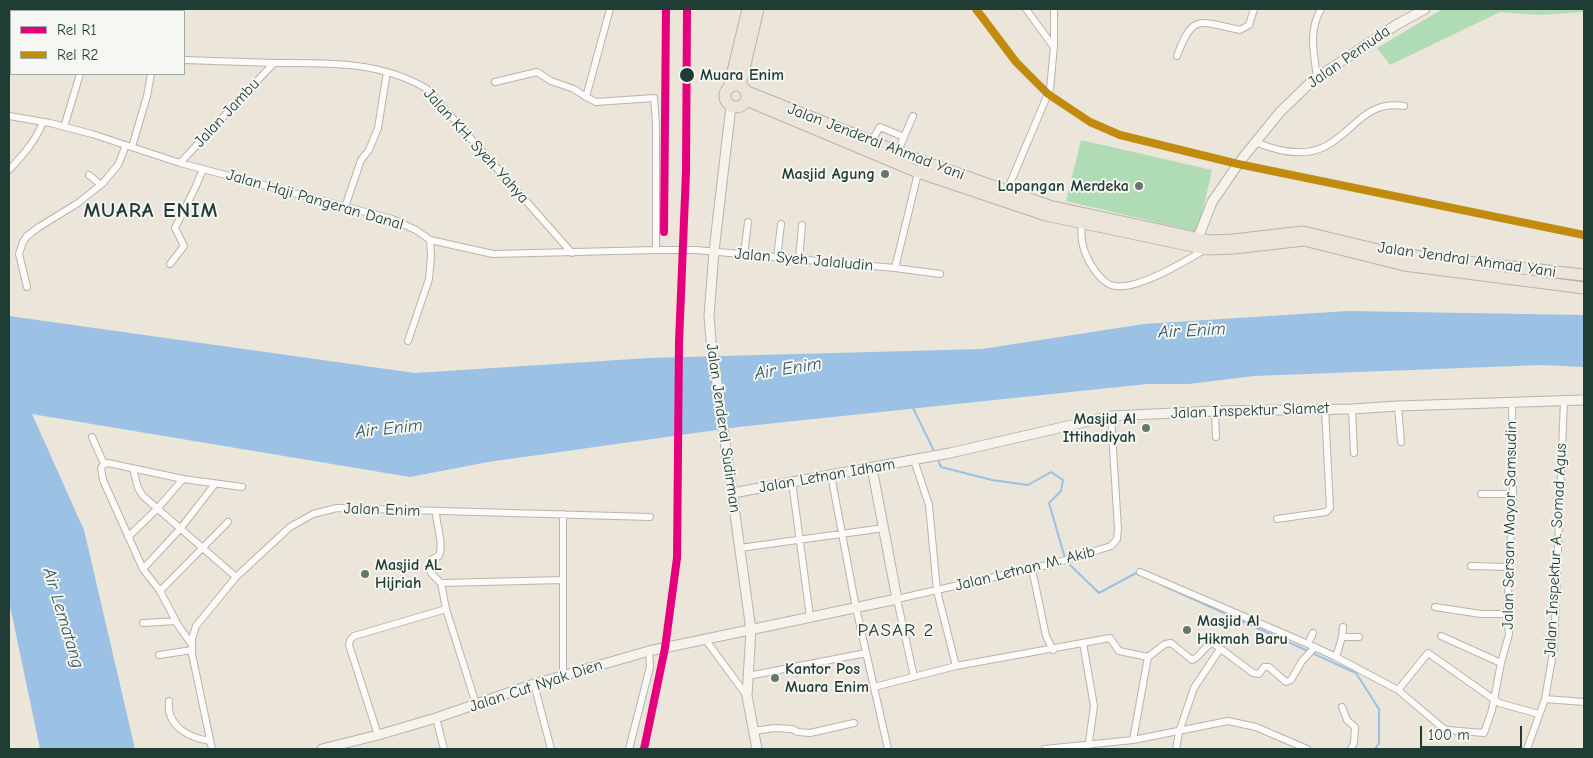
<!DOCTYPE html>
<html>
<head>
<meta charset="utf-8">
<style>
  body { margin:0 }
  #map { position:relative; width:1593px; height:758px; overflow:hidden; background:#ebe5da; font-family:"Comic Neue",sans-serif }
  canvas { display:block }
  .frame { position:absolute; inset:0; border:10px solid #1f3d34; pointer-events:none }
  .legend { position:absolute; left:10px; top:10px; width:175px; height:65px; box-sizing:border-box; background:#f6f6f2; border:1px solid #a0aca6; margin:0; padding:6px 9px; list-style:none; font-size:15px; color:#1f3d34 }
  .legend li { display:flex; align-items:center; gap:10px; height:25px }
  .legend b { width:25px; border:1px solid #a0aca6 }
  .scale { position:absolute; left:1420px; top:726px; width:102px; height:22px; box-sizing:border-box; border:2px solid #1f3d34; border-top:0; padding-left:6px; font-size:15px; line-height:18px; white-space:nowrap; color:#1f3d34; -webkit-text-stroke:4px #f6f6f2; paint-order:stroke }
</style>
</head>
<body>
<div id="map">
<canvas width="1593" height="758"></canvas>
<div class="frame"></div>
<ul class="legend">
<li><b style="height:6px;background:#e5007d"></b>Rel R1</li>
<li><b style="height:6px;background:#c18c0d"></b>Rel R2</li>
</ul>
<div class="scale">100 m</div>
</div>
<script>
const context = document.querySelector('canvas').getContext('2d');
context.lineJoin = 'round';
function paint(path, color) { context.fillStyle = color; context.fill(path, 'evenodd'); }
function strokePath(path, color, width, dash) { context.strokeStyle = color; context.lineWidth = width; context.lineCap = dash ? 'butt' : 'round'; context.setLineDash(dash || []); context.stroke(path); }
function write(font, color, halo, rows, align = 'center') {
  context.font = font + ' "Comic Neue",sans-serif'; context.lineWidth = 4; context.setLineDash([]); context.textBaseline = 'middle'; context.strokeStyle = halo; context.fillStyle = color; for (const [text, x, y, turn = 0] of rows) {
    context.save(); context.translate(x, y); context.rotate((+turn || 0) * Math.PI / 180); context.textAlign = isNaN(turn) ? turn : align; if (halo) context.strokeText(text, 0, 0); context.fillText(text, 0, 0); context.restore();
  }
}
paint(new Path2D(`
  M1443 9H1584V12L1539 15 1500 12 1390 65 1377 48Z
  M1081 140 1212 170 1198 232 1066 201Z`), '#b0dcb5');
paint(new Path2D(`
  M1348 311 1584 315V367L1541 365 1254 376 1189 384H1147L738 427 488 462 410 477 32 414 84 530 135 749H40L9 601V316L415 373 649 358 982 349 1144 324Z`), '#9bc1e5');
strokePath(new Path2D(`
  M912 406 935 453
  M937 458 941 467 992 480 1028 485 1051 472 1063 480 1061 491 1049 503 1065 558
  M1067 562 1099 593 1136 573 1139 575
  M1162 585 1308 651
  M1312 653 1356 673 1379 709V743L1375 749`), '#9bc1e5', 2);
const street = new Path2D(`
  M26 9 28 11
  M610 9 586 97 596 102 654 98 656 123V250
  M1026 9 1053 46
  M1177 56C1193 12 1200 22 1240 30L1249 25 1254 9
  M184 60C214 61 245 62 275 63 328 63 381 61 427 89L572 253
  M1317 78C1314 52 1308 32 1321 9
  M495 82 537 72 551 81 574 89 586 97
  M9 116 50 123 92 134 180 163 392 219 416 230 430 240 493 254 656 250H696L895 268 940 274
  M64 127 80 74
  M872 140 880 127 904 137
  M1255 142C1277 151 1304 158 1326 146 1355 130 1366 100 1404 106
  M132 147 147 96 151 74
  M898 151 913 116
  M180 163 274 63
  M9 170C23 155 35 142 43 122
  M89 175 101 185
  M1006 193 1050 89 1054 46V9
  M345 207 361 160 369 150 378 128 387 72
  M1083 220C1079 236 1082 249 1090 263 1095 272 1105 285 1115 286 1139 290 1185 261 1206 249
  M744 255 748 222
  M777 258 781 224
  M799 260 802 225
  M170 264 184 246 175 228 196 186 203 169
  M895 268 919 169
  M27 287 19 254 23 242 27 236 39 227 78 203 103 183 118 165 126 145
  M408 341 429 279 431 256 430 240
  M1398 406 1401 442
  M1352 409 1354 453
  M1215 411 1216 437
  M92 437 104 464
  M914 460 929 505 937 591 956 666
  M133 469 138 488 143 496 236 577
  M831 475 856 608 888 749
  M792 482 810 617
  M1481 494H1513
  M436 512C436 525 444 543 439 556L432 559C427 573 431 573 441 583
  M1277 519 1326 512 1330 508 1325 409
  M128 537 157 509 183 479
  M740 548 884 528
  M1471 566 1509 567
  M143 569 180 529 215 484
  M1032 569 1046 636 1053 650
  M1140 572 1308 644
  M441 583 446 609 476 704
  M441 583 563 580
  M160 591 228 522
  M1435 607 1481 614H1507
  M143 623 176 621
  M1313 633 1308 644 1336 657 1398 690 1444 729 1448 730 1484 733 1492 710 1501 663 1509 634 1507 614 1513 494 1512 401
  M1441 636 1501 663
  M1342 637H1359
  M705 639 747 696
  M1083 643 1094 706 1088 749
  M192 645 178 625 160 591 143 569 103 480 101 468 104 464 108 463 183 479 242 487
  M159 655 192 650
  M1336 657 1342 637 1343 627
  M563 676V514
  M748 676 866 653
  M914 677 897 599 1052 564 1089 553 1111 546 1117 539 1118 529 1111 416
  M534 684 551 749
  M874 687 956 666 1110 638 1119 651 1148 657
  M1398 690 1428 653 1499 703 1539 714
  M1545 699 1584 702
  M169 701C166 726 189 738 210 741
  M1342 707 1347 720 1355 727 1354 743 1351 749
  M436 718 444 749
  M753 731 775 728 792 729 798 732 810 733 854 723
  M378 735 349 645 350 640 354 636 446 609
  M1133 740 1148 657 1165 644 1171 643 1192 660C1201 657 1204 645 1213 643L1253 673 1259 674 1264 667H1269L1286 682 1291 680 1302 661 1315 647
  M212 749 192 654V639L196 626 236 577 290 527 313 514 337 508 650 517
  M629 749 650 667 649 651
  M1045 749 1133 740 1228 721 1256 727 1307 749
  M1176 749 1179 732 1194 688 1220 649
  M1527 749 1545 699 1554 647 1564 400`);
const secondary = new Path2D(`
  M731 106 714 251 709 316 711 340 751 630 747 696 757 749
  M1198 238 1212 202 1241 160 1280 112 1312 81 1396 25 1425 9
  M733 493 950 453 1111 416 1215 411 1352 409 1398 406 1584 400
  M322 749 378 735 436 718 534 684 649 651 897 599 872 468`);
const highway = new Path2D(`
  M725 96a11 11 0 1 1 22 0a11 11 0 1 1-22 0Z
  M740 86 758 9
  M729 88 748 9
  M745 91 921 161 1049 206 1210 241 1233 240 1303 232 1395 254 1584 275
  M746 100 918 172 1046 215 1207 249 1234 248 1304 240 1404 265 1584 288`);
strokePath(street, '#b6b5ad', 8);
strokePath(secondary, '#b6b5ad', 11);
strokePath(highway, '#b6b5ad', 13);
strokePath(street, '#fcfbf9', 6);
strokePath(secondary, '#f6f2ec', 9);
strokePath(highway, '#ece3d9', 11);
strokePath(new Path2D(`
  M664 232 666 9
  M644 749 665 648 677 558 679 342 686 172 687 9`), '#e5007d', 8);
strokePath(new Path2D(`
  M976 9 1016 62 1048 94 1090 122 1120 135 1238 164 1584 235`), '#c18c0d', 8);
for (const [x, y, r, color] of [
  [687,75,8,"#1f3d34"],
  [885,174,5,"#66786e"],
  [1139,186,5,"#66786e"],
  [1146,428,5,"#66786e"],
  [365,574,5,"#66786e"],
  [1187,630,5,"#66786e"],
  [775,678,5,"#66786e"]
]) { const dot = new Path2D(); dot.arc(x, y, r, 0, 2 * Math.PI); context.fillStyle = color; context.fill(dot); strokePath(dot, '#f6f6f2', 2); }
write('16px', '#1f3d34', '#f6f6f2', [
  ["Jalan Pemuda",1349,57,-35],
  ["Jalan Jambu",227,113,-47],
  ["Jalan Jenderal Ahmad Yani",876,142,21],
  ["Jalan KH. Syeh Yahya",476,146,48],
  ["Jalan Haji Pangeran Danal",315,200,16],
  ["Jalan Syeh Jalaludin",804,260,5],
  ["Jalan Jendral Ahmad Yani",1467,260,8],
  ["Jalan Inspektur Slamet",1250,411,-2],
  ["Jalan Jenderal Sudirman",723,428,82],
  ["Jalan Letnan Idham",827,476,-10],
  ["Jalan Enim",382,510,2],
  ["Jalan Sersan Mayor Samsudin",1510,525,-89],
  ["Jalan Inspektur A. Somad Agus",1556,550,-87],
  ["Jalan Letnan M. Akib",1025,569,-14],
  ["Jalan Cut Nyak Dien",536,686,-18]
]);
write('bold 16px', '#1f3d34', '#f6f6f2', [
  ["Muara Enim",700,75]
], 'left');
write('bold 16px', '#1f3d34', '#f6f6f2', [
  ["Masjid Agung",875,174],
  ["Lapangan Merdeka",1129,186],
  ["Masjid Al",1136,419],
  ["Ittihadiyah",1136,437],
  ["Masjid AL",375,565,"left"],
  ["Hijriah",375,583,"left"],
  ["Masjid Al",1197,621,"left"],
  ["Hikmah Baru",1197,639,"left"],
  ["Kantor Pos",785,669,"left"],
  ["Muara Enim",785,687,"left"]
], 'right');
write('italic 18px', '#365a62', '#f6f6f2', [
  ["Air Enim",1192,331,-3],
  ["Air Enim",788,369,-9],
  ["Air Enim",389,429,-6],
  ["Air Lematang",63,618,73]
]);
context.letterSpacing = '1px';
write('19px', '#1f3d34', '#f6f6f2', [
  ["PASAR 2",896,631]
]);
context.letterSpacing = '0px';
context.letterSpacing = '1px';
write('bold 21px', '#1f3d34', '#f6f6f2', [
  ["MUARA ENIM",151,211]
]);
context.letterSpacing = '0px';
</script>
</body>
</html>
